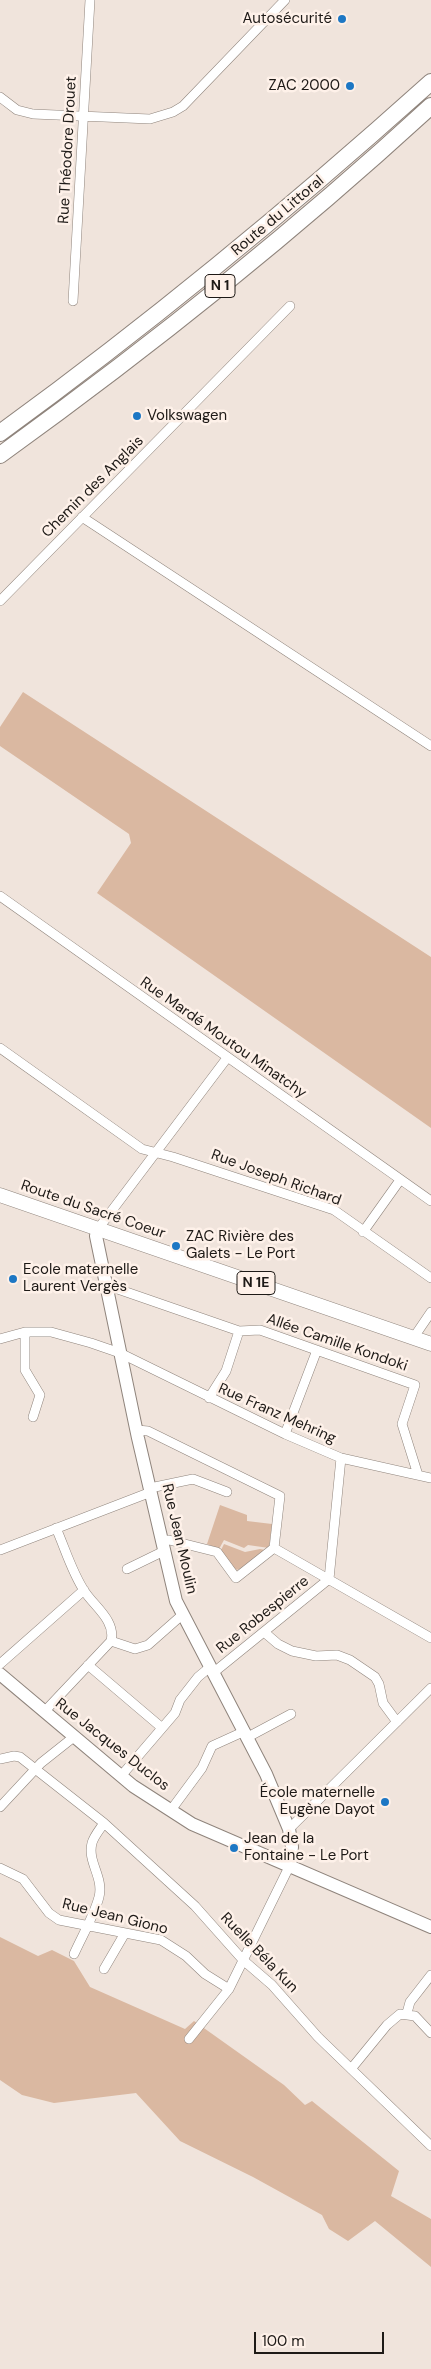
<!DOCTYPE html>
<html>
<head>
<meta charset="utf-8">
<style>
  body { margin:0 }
  #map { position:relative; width:431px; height:2369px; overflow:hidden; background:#f0e4dc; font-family:"DM Sans",sans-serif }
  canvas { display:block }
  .scale { position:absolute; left:254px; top:2332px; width:130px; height:22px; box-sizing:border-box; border:2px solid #1e1a17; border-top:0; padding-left:6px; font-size:15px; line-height:18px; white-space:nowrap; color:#1e1a17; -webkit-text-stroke:4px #fef1e9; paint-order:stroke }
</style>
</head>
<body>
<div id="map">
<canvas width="431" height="2369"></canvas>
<div class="scale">100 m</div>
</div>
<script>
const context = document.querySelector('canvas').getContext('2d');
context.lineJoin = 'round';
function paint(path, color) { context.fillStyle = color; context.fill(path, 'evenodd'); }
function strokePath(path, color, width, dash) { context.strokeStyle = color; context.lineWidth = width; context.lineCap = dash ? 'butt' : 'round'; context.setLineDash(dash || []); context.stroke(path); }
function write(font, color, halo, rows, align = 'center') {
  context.font = font + ' "DM Sans",sans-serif'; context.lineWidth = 5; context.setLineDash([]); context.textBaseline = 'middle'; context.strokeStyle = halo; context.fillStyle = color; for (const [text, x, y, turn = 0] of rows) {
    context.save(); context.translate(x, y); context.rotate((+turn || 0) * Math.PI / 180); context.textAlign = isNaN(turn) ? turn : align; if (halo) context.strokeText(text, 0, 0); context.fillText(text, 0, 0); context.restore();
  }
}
paint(new Path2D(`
  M23 692 431 957V1128L97 893 131 843 129 834 0 746V727Z
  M220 1505 247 1515V1521L272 1524 269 1548 248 1545 244 1548 224 1540 219 1549 207 1544Z
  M224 1544 245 1552 260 1549 270 1551 245 1569 233 1570 220 1552Z
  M0 1937 38 1956 52 1950 74 1961 90 1987 185 2029 194 2021 284 2085 305 2105 312 2101 399 2171 391 2196 431 2219V2267L375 2221 348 2241 329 2229 322 2215 253 2177 180 2141 136 2093 54 2103 22 2095 0 2080Z`), '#dab8a1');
const street = new Path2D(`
  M0 97 17 110 33 114 150 119 173 112 183 106 285 0
  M73 301 90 0
  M82 517 431 746
  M0 601 290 306
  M0 896 431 1201
  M0 1048 142 1149 173 1157 334 1210 431 1278
  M98 1229 227 1058
  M363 1232 400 1180
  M106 1285 239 1331 260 1330 415 1385 402 1424 418 1475
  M25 1332V1370L40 1395 33 1417
  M414 1337 431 1312
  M0 1339 25 1332H51L91 1343 120 1353 285 1434 341 1458 431 1478
  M209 1398 226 1371 239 1331
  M137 1430 148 1431 280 1496 274 1548 236 1578 217 1552 169 1540 162 1541
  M285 1434 317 1350
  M150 1488 193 1479 227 1492
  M56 1528C65 1548 72 1573 85 1592 95 1607 116 1621 111 1641
  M274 1548 431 1638
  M0 1550 151 1492
  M127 1569 164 1551
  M264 1632 278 1644 292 1651 316 1656 337 1655 350 1660 375 1677 379 1684 383 1703 397 1722
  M111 1641 135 1649 148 1645 182 1615
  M0 1664 84 1590
  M88 1665 161 1727
  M213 1673 329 1579 341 1458
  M44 1712 111 1641
  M248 1737 291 1714
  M0 1759 14 1756 20 1757 104 1823 195 1906 243 1960 272 1985 318 2037 431 2146
  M121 1776 175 1713 180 1700 198 1677 210 1667
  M0 1807 41 1763 75 1736
  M171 1810 202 1768 212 1746 245 1731
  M289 1829 431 1688
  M0 1868 23 1879 49 1913 59 1920 161 1940 186 1956 205 1974 229 1989
  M74 1954C82 1936 94 1916 99 1897 104 1877 87 1862 92 1843 94 1836 100 1829 104 1823
  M104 1969 125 1933
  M407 2013 410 2002 431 1975
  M189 2039 229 1989 290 1865
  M351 2069 387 2025 400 2014 415 2016 431 2033`);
const secondary = new Path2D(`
  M98 1229 96 1236 138 1438 176 1601 266 1774 289 1829 292 1847 290 1865
  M0 1674 133 1786 192 1824 431 1927`);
const primary = new Path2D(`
  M0 1195 431 1344`);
const highway = new Path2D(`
  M0 433C150 324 293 206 431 82
  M0 455C150 347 295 231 431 106`);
strokePath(street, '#8f847c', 10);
strokePath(secondary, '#8f847c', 14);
strokePath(primary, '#8f847c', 15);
strokePath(highway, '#8f847c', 18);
strokePath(street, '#fff', 9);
strokePath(secondary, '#fff', 12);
strokePath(primary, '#fff', 14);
strokePath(highway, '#fff', 16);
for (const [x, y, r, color] of [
  [342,19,5,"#1d77c4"],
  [350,86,5,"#1d77c4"],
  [137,416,5,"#1d77c4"],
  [176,1246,5,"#1d77c4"],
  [13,1279,5,"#1d77c4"],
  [385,1802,5,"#1d77c4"],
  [234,1848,5,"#1d77c4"]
]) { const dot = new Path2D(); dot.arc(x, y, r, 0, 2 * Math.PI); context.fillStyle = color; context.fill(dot); strokePath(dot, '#fef1e9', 2); }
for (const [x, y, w] of [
  [220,286,30],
  [256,1283,38]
]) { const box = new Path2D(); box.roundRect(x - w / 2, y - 11.5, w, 23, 4); context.fillStyle = '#fef1e9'; context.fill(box); strokePath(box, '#1e1a17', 1); }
write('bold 14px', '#1e1a17', null, [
  ["N 1",220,286],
  ["N 1E",256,1283]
]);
write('15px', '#1e1a17', '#fef1e9', [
  ["Autosécurité",332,19,"right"],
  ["ZAC 2000",340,86,"right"],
  ["Volkswagen",147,416],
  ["ZAC Rivière des",186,1237],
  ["Galets - Le Port",186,1254],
  ["Ecole maternelle",23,1270],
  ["Laurent Vergès",23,1287],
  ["École maternelle",375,1793,"right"],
  ["Eugène Dayot",375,1810,"right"],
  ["Jean de la",244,1839],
  ["Fontaine - Le Port",244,1856]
], 'left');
write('15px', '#1e1a17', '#fef1e9', [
  ["Rue Théodore Drouet",68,150,-87],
  ["Route du Littoral",278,216,-40],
  ["Chemin des Anglais",93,487,-45],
  ["Rue Mardé Moutou Minatchy",223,1038,35],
  ["Rue Joseph Richard",276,1178,20],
  ["Route du Sacré Coeur",93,1210,19],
  ["Allée Camille Kondoki",337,1343,19],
  ["Rue Franz Mehring",277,1414,24],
  ["Rue Jean Moulin",179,1539,77],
  ["Rue Robespierre",263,1615,-39],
  ["Rue Jacques Duclos",112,1745,38],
  ["Rue Jean Giono",115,1917,14],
  ["Ruelle Béla Kun",259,1953,46]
]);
</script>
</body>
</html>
